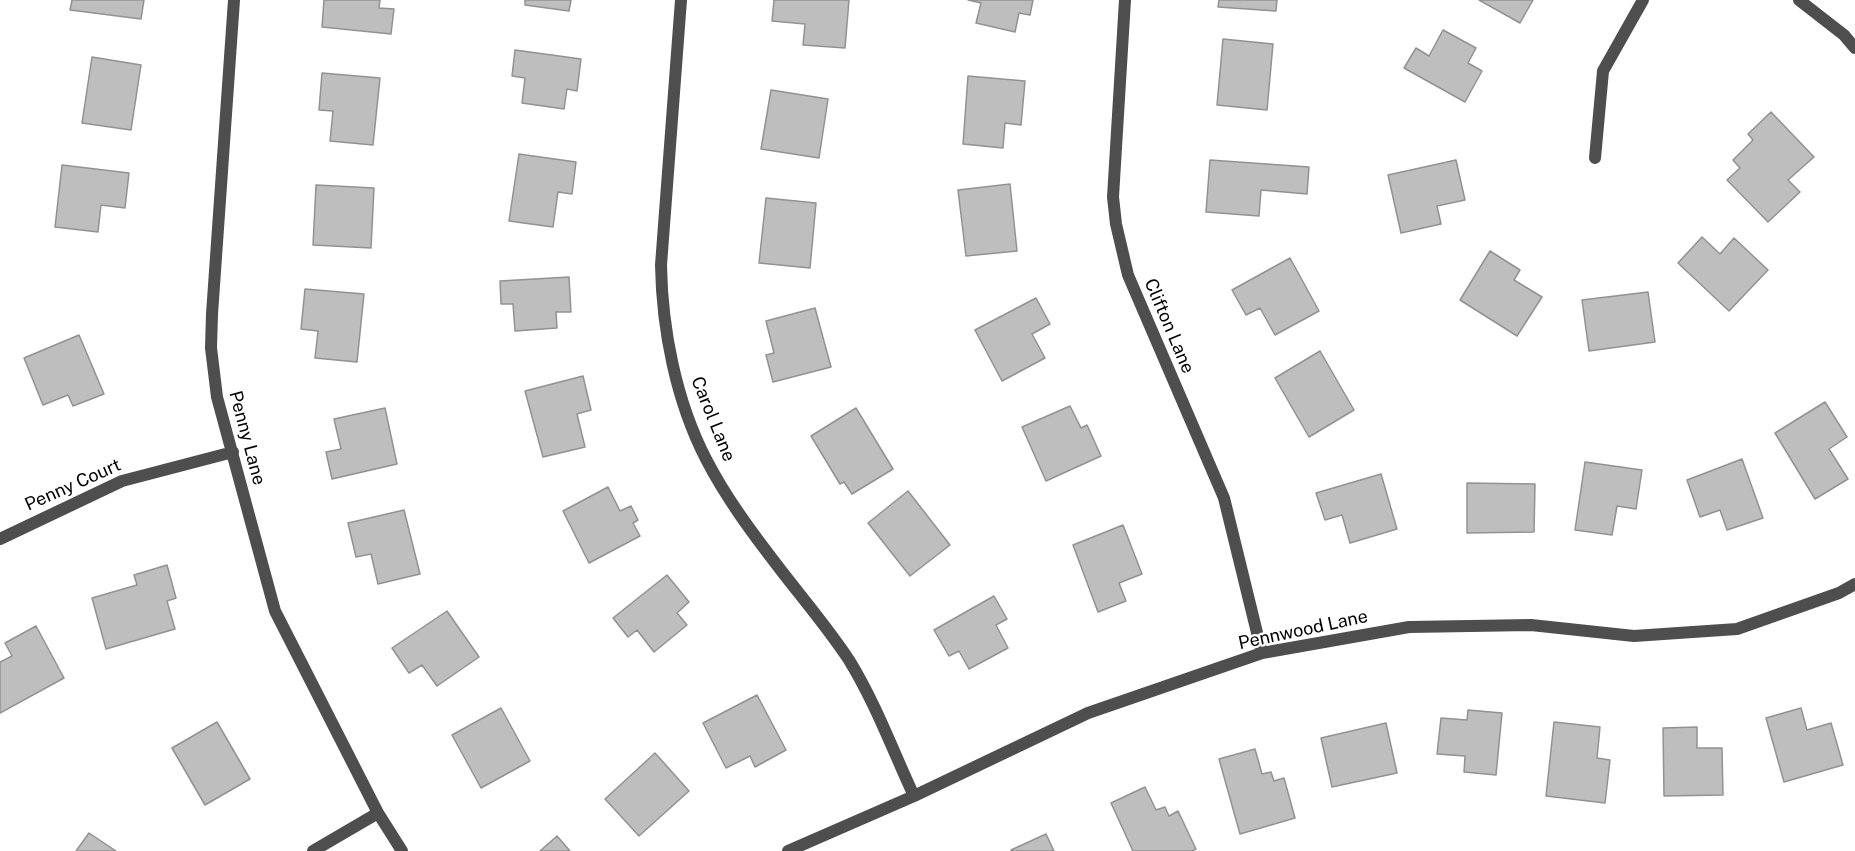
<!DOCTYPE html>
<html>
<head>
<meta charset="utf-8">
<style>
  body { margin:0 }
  canvas { display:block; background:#fff }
</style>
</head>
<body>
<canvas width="1855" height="851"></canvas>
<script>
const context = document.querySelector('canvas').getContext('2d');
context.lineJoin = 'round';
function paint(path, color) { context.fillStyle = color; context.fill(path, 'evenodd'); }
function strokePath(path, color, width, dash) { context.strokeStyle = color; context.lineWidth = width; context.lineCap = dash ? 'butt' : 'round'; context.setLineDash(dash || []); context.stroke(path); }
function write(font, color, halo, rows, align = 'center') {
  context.font = font + ' "Public Sans",sans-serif'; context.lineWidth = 4.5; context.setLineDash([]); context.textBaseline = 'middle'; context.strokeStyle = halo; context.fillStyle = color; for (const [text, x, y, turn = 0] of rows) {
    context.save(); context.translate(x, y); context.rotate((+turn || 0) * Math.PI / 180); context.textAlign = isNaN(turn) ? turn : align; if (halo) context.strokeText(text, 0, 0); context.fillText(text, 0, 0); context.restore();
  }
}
const building = new Path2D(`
  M72 0H144L141 19 70 10Z
  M324 0H380L379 8 394 9 391 34 322 27Z
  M525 0H571L569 11 525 5Z
  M774 0H849L845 48 803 45 805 24 772 21Z
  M968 0H1033L1030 15 1019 13 1015 32 976 23 981 3Z
  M1219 0H1277L1276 11 1218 7Z
  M1479 0H1533L1520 23Z
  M1443 30 1476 48 1468 63 1482 71 1465 102 1404 68 1416 48 1429 56Z
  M1223 39 1273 44 1267 110 1217 105Z
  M515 50 581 59 577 91 567 89 564 109 522 103 525 78 512 76Z
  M92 57 141 65 131 130 82 123Z
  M322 73 380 78 373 145 330 141 333 111 319 110Z
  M968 76 1025 81 1021 125 1005 123 1003 148 963 144Z
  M771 90 828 99 819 158 761 149Z
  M1771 112 1814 157 1788 180 1800 192 1768 222 1727 180 1740 168 1733 160 1753 140 1748 134Z
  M519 154 576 162 572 194 558 192 553 227 509 221Z
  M1210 160 1309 167 1307 194 1261 190 1259 216 1206 212Z
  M1456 160 1465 200 1437 206 1441 224 1401 233 1388 175Z
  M62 165 129 173 125 208 101 205 98 232 55 227Z
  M1010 184 1017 251 966 256 958 190Z
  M316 185 374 188 371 248 313 245Z
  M766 198 816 203 810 268 759 263Z
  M1702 237 1720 254 1734 238 1768 270 1729 311 1678 263Z
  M1490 251 1520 270 1514 280 1542 297 1517 336 1460 300Z
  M1290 258 1319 311 1275 335 1260 308 1246 315 1232 290Z
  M569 277 571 312H556L557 328 515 331 513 304H501L500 281Z
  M305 289 364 294 357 362 315 358 318 331 301 329Z
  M1648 292 1655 342 1589 351 1582 300Z
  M1036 298 1050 324 1032 334 1045 358 1002 381 975 330Z
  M815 308 831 367 773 382 766 355 774 353 766 321Z
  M79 335 104 394 73 406 68 395 43 405 24 358Z
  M1320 351 1354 410 1309 437 1275 378Z
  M583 376 591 410 577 414 585 447 543 457 525 391Z
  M1825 402 1847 437 1829 449 1848 479 1815 499 1775 433Z
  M1070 406 1081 428 1087 425 1101 456 1046 481 1022 427Z
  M385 408 397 464 332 479 326 452 341 449 334 419Z
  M856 408 893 469 852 494 844 482 840 484 811 436Z
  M1742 459 1763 518 1727 530 1720 510 1700 517 1687 480Z
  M1585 462 1642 470 1636 509 1617 506 1612 535 1575 530Z
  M1381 474 1397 529 1350 543 1342 515 1325 520 1316 493Z
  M1467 483 1535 484 1534 532 1467 533Z
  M608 487 620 511 631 506 638 520 633 523 640 536 589 563 563 511Z
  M908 491 950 545 910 576 868 523Z
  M404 510 420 574 378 584 371 554 356 557 348 523Z
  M1123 525 1142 574 1119 583 1126 601 1098 612 1073 545Z
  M167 565 176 598 167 601 175 629 106 649 92 598 137 585 134 575Z
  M667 575 689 602 677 613 687 625 654 652 637 630 628 637 613 618Z
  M994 596 1007 619 996 625 1008 648 969 669 959 651 949 656 934 630Z
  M447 611 479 657 437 686 422 665 409 673 392 648Z
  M36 626 64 678 0 713V662L12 656 5 643Z
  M757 695 786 750 755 767 750 756 726 768 703 723Z
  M501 708 530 761 481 788 452 735Z
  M1801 708 1807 730 1831 723 1843 765 1784 782 1766 718Z
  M1468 710 1502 713 1496 775 1464 772 1465 756 1437 754 1441 718 1467 720Z
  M217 722 250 779 205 805 172 748Z
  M1554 722 1600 727 1597 758 1610 760 1605 803 1546 796Z
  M1386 723 1397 773 1332 787 1321 738Z
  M1697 727V748H1722L1723 795 1664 796 1663 728Z
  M1255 749 1262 774 1271 772 1274 781 1284 778 1295 818 1240 834 1219 759Z
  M655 753 689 791 639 836 605 799Z
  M1145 787 1156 810 1165 807 1169 816 1178 811 1196 849 1192 851H1133L1111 803Z
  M89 833 116 851H76Z
  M1046 834 1054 851H1012L1011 850Z
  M557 836 570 851H540Z`);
paint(building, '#bebebe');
strokePath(building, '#929292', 1.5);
strokePath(new Path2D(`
  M234 0 212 314 211 348 217 397 275 611 378 813 402 851
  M681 0 661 265C662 329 676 401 706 459 726 498 753 534 780 569 803 599 828 628 849 660 875 702 893 751 914 796
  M1125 0 1113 197 1116 224 1128 275 1224 498 1262 653
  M1799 0 1844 35 1855 48
  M1595 158 1603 71 1643 0
  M0 539 122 481 233 452
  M313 851 378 813
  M788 851 914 796 1088 713 1262 653 1409 627 1531 625 1634 636 1737 629 1839 593 1855 584`), '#4e4e4e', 12);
write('18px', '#000', '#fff', [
  ["Clifton Lane",1169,326,67],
  ["Carol Lane",713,419,68],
  ["Penny Lane",247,438,75],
  ["Penny Court",73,485,-24],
  ["Pennwood Lane",1303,630,-12]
]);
</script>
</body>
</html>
